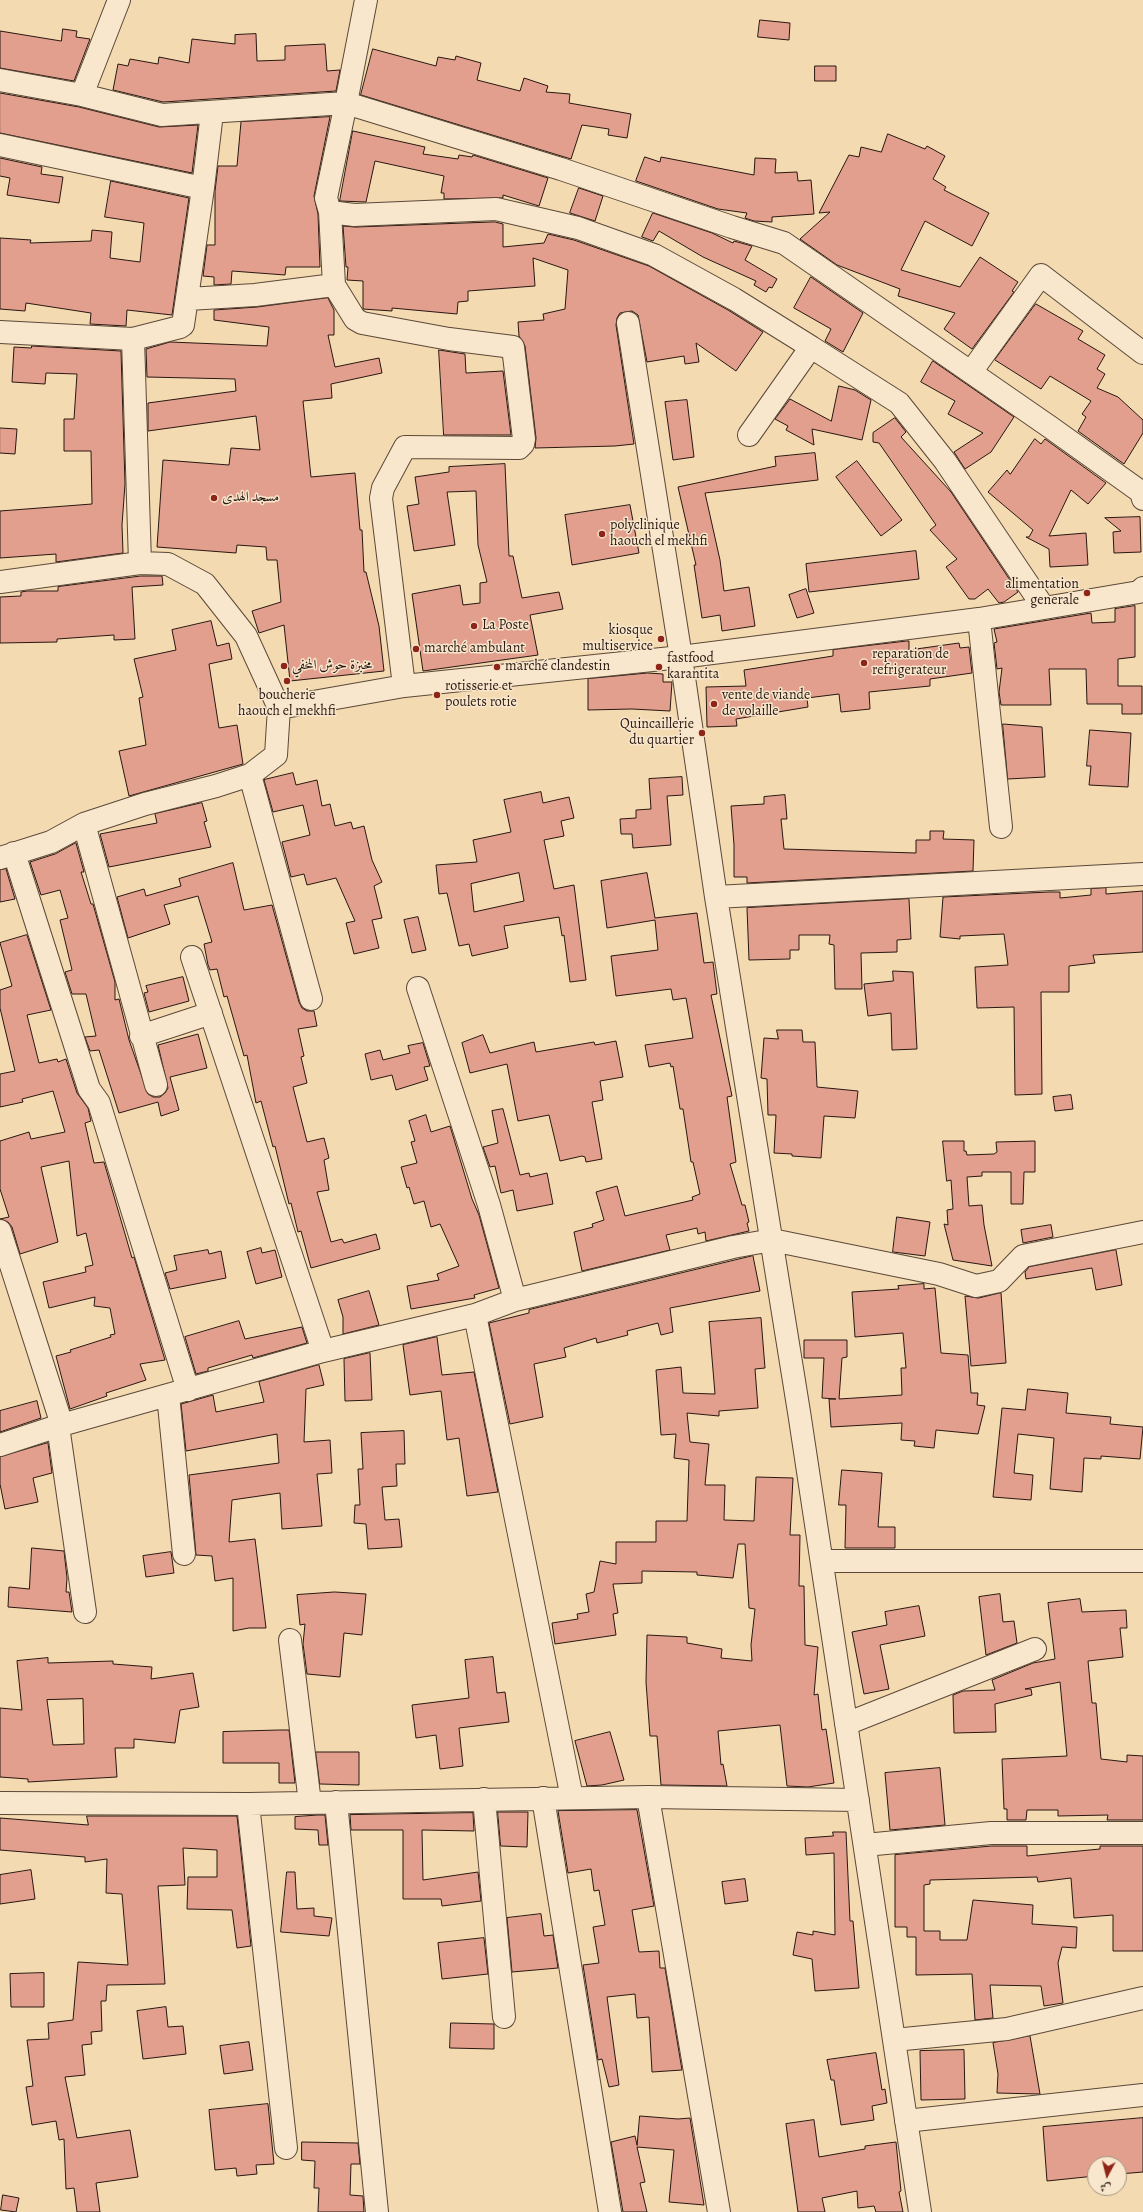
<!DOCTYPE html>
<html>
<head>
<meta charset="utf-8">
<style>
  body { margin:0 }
  #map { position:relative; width:1143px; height:2212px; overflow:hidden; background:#f4dab0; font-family:Alegreya,Amiri,serif }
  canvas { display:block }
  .north { position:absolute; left:1087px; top:2156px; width:40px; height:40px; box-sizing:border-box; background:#f8e7cc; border:1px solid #a59481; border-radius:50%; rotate:187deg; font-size:11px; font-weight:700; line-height:16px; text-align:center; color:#281711 }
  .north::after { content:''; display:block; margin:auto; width:14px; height:18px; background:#8f2418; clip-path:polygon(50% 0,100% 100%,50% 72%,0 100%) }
</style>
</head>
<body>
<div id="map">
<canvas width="1143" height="2212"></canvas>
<div class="north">ش</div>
</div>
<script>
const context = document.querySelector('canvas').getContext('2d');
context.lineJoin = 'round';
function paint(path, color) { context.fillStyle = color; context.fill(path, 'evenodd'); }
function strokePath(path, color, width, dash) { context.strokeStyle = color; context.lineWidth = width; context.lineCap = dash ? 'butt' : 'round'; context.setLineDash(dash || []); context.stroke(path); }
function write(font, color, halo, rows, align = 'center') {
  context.font = font + ' Alegreya,Amiri,serif'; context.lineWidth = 3; context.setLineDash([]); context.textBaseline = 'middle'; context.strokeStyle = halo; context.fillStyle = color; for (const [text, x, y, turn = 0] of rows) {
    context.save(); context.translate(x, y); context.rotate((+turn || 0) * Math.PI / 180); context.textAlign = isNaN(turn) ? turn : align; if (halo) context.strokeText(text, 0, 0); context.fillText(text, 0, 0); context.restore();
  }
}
const building = new Path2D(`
  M760 20 790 23 789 40 758 37Z
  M63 29 77 31 76 37 90 39 74 81 0 68V31L61 41Z
  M256 34 257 61 285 60V46L325 44 327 71 340 70 336 91 163 102 113 90 118 64 128 66 130 59 158 64 159 57 189 63 192 39 235 44V35Z
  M373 49 436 66 438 57 455 60 456 56 481 63 477 80 520 91 524 78 548 86 546 92 570 94 569 103 631 114 627 138 608 135 609 129 582 125 571 159 361 95Z
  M815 66H836V81H815Z
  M0 93 79 107 159 127 198 125 192 173 0 133Z
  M330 117 314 196 318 214 320 267H286L285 275 232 271 231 284 214 285V277L203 276 207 245H215V191L218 166H237L241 122Z
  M353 131 425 147 423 154 458 159 459 155 472 157 473 155 548 178 539 206 503 195V198L444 199V193H441L444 176 375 161 366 202 340 201Z
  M888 134 925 149 927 146 945 156 933 179 946 187 944 190 989 213 972 246 925 221 901 270 960 287 980 257 1018 282 1012 291 1014 292 972 349 944 329 955 313 898 296 900 289 837 265 800 239 830 212 819 213 849 155 859 157 861 147 881 152Z
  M645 157 660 162 661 157 754 175 755 158 776 159 775 173 797 172 798 181 811 180 814 214 772 217V222L754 221 745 218 747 213 718 209 636 181Z
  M0 158 42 167 41 174 63 177 59 203 7 195 10 178 0 176Z
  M111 181 189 198 172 315 127 310 126 326 90 324 91 313 26 303 25 311 0 309V238L31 240 30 243 91 241 92 230 112 232 110 258 140 262 144 223 105 217Z
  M579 188 603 196 595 221 570 213Z
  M653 213 712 233 733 243 734 241 752 246 745 260 777 279 772 288 769 287 766 292 754 285 756 281 703 257 659 231 653 241 642 237Z
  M495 222 503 224V247L544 243 548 234 574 240 649 266 728 310 763 332 736 371 696 343 699 362 685 364 684 356 647 362 638 315 632 311 620 313 617 318 616 325 634 444 615 446 535 448 536 438 525 346 519 336 518 322 544 320 543 314 565 309 568 270 533 258 535 286 468 291V301L458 302 457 314 392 308V311L363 309V281L347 280 348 267H346L343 226 355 227Z
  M811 277 863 313 843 352 825 341 831 329 794 308Z
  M328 298 334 310V335H328L335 367 379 358 382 373 331 384 332 398 303 401 311 477 355 473 360 530H362L364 572H366L379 626 384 671 290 681 284 625 259 633 252 611 281 602 277 560H267L266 547 237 545 236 553 157 547 163 460 229 465 231 448 260 450 256 416 148 431V403L236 391 235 379 147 377 146 349 170 342 267 346 269 327 214 320V310L257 307Z
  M1036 304 1083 331 1078 339 1105 355 1097 369 1105 374 1097 388 1118 397 1143 420V433L1124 464 1078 431 1086 417 1082 414 1091 401 1050 376 1041 389 995 360Z
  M32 346 121 351 125 484 122 525 123 553 56 562V554L0 558V511L92 504 91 451H64V419H74L77 374 46 373 45 384 12 382 14 347 31 348Z
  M439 350 465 354 466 373 503 371 511 435H444Z
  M933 361 1014 417 991 452 965 469 954 452 983 433 948 414 955 401 921 382Z
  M839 386 855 390 871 400 862 440 812 429 814 445 786 430 788 426 775 419 790 399 831 421Z
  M687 400 694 457 673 460 665 402Z
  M895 418 906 432 901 437 951 492 1018 592 1004 602 999 603 988 589 975 599H969L946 567 957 559 930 530 936 525 879 443 873 442V433Z
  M0 428 17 429 15 454 0 453Z
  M1035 439 1041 444 1045 439 1106 483 1088 504 1071 490 1049 536 1086 533 1088 565 1050 567 1049 549 1026 537H1029L1033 530 988 492 1007 470 1010 474Z
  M815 453 818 480 705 493 720 560 724 591 749 587 755 626 722 631 720 615 702 618 694 565H696L678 487 776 466 775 457Z
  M857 461 902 520 881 536 836 477Z
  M505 464 509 556H513L522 598 559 592 563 609 530 615 538 655 423 671 412 594 460 585 463 605 480 603V583L487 582 478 545 476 491 447 492 455 545 414 551 407 506 419 504 415 477 449 472V467Z
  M630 505 639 553 572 565 565 515Z
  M1140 517 1141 552 1114 553 1113 532 1121 531 1105 518Z
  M916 551 919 579 809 592 806 564Z
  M141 576H162L163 585 132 587 135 639 114 640V635L57 639V642L0 643V597L21 596V592L27 591H58V587Z
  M806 589 814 613 797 618 789 595Z
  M1135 606V657L1118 659V686H1142V714H1122V704H1087L1086 669H1049L1051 705H1001L999 692 1002 668 997 669 994 643 997 642 994 629 1091 613 1092 623 1115 622V609Z
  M211 621 217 646 229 643 232 659 209 664 219 728 237 725 243 764 129 796 119 751 146 745 139 698 143 697 134 659 176 650 172 630Z
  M907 641H909V650L959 643 960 648 969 647 972 673 930 679V686L869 692 870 709 841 712 839 694 807 698 808 707 736 719 737 726 707 727 706 687 746 686 744 670 833 656V650Z
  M648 673 663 674V682H672L670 711 632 709 588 710V679Z
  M1003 724 1042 727 1045 777 1008 779Z
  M1090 730 1131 733 1128 787 1089 785 1091 766H1087Z
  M293 773 296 785 317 780 322 806 330 804 335 826 351 822 353 829 364 826 372 860 382 882 374 886 382 918 372 920 379 948 354 954 346 923 355 921 336 878 307 885 304 874 291 877 282 842 310 835 303 805 273 812 264 780Z
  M682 777 683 795 667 796 671 845 633 848 632 834H621L620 819 636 818V810L651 809 649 779Z
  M541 792 543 803 569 797 574 818 561 821 564 836 544 840 554 889 574 885 586 980 570 982 564 935 562 936 559 917 504 926 508 948 472 956 469 944 459 946 447 893 439 894 436 865 477 862 473 840 511 832 504 800ZM519 873 524 901 474 912 471 884Z
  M785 795 787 819H781L784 849 916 853V840H930V831H944L943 839 974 840 973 871 747 883V877H734V845L731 806 764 804V797Z
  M202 803 207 821 204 822 211 847 109 867 100 834 157 823 155 814Z
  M76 843 84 872H81L91 904H93L115 982V1000L119 999 129 1040 148 1094 153 1097H160L165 1093 168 1088 158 1045 198 1034 207 1068 170 1077 179 1110 161 1116 158 1102 119 1113 99 1050 90 1051 85 1037 96 1036 86 994H72L65 972 72 970 60 920 68 918 60 890 41 895 30 862 55 854Z
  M233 863 244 910 272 905 299 1002 302 1008 307 1011H314L317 1026 298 1029 304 1056 301 1057 307 1083 293 1087 307 1142 324 1138 329 1158 324 1160 329 1190 317 1192 331 1242 342 1239 344 1243 376 1234 380 1249 311 1268 301 1231 298 1232 291 1203 289 1204 275 1146 273 1147 261 1101 256 1103 247 1055 244 1056 227 996 224 997 217 969 210 970 208 965 204 944 212 942 198 896 164 905 170 924 128 938 117 897 144 889 146 896 181 886 179 879Z
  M6 869 15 899 0 902V870Z
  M647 873 655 918 697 913 704 963 713 962 717 994 711 995 732 1096 727 1097 736 1162 730 1164 742 1205H745L749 1222 747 1223 749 1231 706 1241 705 1232 698 1234 697 1228 666 1235 670 1250 582 1271 574 1232 593 1227 592 1224 604 1220 596 1192 617 1186 625 1216 693 1200 692 1197 700 1194 693 1162H691L683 1109H680L673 1066 671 1067 670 1063 649 1067 645 1045 693 1038 686 998 673 1000 671 989 616 996 611 956 658 950 655 920 607 928 601 881Z
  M1106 888V894L1143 891V952L1093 955 1095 963 1069 966V992H1041L1042 1094 1015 1095 1014 1007 977 1008 975 967 1008 965 1004 934 960 936V939L940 937 943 897 1049 892H1060V898L1091 895V889Z
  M909 899 911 939 897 940V952L861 953 862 989H835L834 945 829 944 830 935H799V950H790V959L749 960 747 908Z
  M418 917 426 950 412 953 404 920Z
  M27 935 51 1010 27 1015 39 1063 57 1059 58 1062 66 1059 77 1093 88 1108 91 1121 85 1123 94 1163 104 1162 132 1258 134 1257 165 1360 140 1364 146 1380 106 1393 107 1396 70 1409 56 1356 71 1352 70 1350 111 1337 110 1335 115 1334 110 1308 94 1306 95 1297 49 1308 43 1282 86 1272 85 1267 93 1265 86 1233 77 1236 69 1161 41 1167 58 1242 20 1254 12 1227 8 1222 0 1219 9 1217 0 1189V1141L29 1132 31 1139 65 1132 53 1091 22 1099 23 1102 0 1107V1074L15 1071 0 1008V990L12 986 0 943Z
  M893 971 913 972 917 1049 892 1050 891 1013 868 1016 864 984 893 981Z
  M183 977 189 1001 149 1012 144 993 148 992 146 986Z
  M777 1030H802L803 1042H815L817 1087 858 1091 855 1118 824 1116 821 1158 792 1156V1154L774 1153 776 1115H768L767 1079 761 1078 764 1038 778 1039Z
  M483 1035 490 1053 534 1042 536 1052 594 1042 595 1045 616 1041 623 1077 600 1081 603 1100 592 1102 602 1159 586 1162 585 1157 582 1156 560 1161 549 1115 518 1121 507 1064 470 1073 462 1043Z
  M423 1043 430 1066 424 1067 428 1080 396 1090 392 1075 371 1080 365 1054 380 1050 383 1060 410 1053 408 1046Z
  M1071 1095 1073 1109 1055 1111 1053 1097Z
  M503 1109 520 1175 529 1173 530 1177 547 1173 553 1204 517 1211 513 1190 501 1193 495 1166 490 1167 483 1147 498 1143 492 1111Z
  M426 1115 431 1132 450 1126 472 1199 479 1215 499 1288 474 1295 475 1298 411 1309 407 1286 439 1280 437 1274 459 1266 440 1224 431 1227 424 1201 414 1204 409 1187 407 1188 401 1167 417 1163 411 1142 415 1141 409 1121Z
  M943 1141H964V1151H966L967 1155 994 1154 997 1152 996 1142 1035 1141V1172H1024L1023 1204H1011V1172H982V1176L967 1177 969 1206 982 1205 984 1225 992 1266 953 1260 944 1224 948 1225 947 1210 953 1209 951 1180 947 1181Z
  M897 1217 930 1222 925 1256 893 1252Z
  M1051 1225 1053 1237 1023 1243 1021 1230Z
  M261 1248 262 1253 275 1250 282 1277 256 1284 247 1252Z
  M208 1250 209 1254 221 1251 226 1278 170 1289 165 1273 177 1270 174 1256Z
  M1116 1250 1122 1285 1096 1290 1092 1268 1026 1279 1025 1272 1029 1267Z
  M753 1256 760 1291 670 1308 673 1332 661 1335 658 1323 627 1331 628 1335 597 1343 596 1338 564 1348 566 1357 534 1364 543 1417 510 1424 489 1323 529 1313V1310Z
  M924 1284V1289L935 1288 941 1353 968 1355 971 1393H978L977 1405 985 1406 978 1434 936 1430 934 1448 914 1446 915 1441 901 1440 902 1423 831 1427 829 1399H836L822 1398 824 1358H804V1340H847V1357L842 1358 839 1399 902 1395 901 1368H906L903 1333 855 1337 852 1292 899 1289 898 1286Z
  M369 1291 379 1325 343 1334V1317L338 1300Z
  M1001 1293 1006 1363 971 1366 965 1296 978 1298Z
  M761 1318 765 1368 755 1369 758 1408 719 1411V1416L687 1413 690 1442 709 1444 705 1485H725L724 1520 754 1521 756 1477 793 1478 790 1535H800L799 1586H804L805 1645 818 1647 814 1695 818 1694 822 1730 826 1729 834 1783 808 1787 787 1786 780 1725 718 1731 721 1765 723 1764 727 1786 661 1785 657 1736H650L646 1682 647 1635 687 1637V1643L722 1649 721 1658 752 1661 751 1645 755 1609 749 1608 745 1544H738L733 1578 697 1575V1572L642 1571V1583L613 1584 618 1613 613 1614 616 1635 555 1644 552 1623 578 1619 577 1614 589 1612 586 1594 594 1592 600 1561 616 1564V1542H656V1521H687L689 1460 674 1458 676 1434 661 1435 656 1370 681 1367 683 1393 715 1394 709 1322Z
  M239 1321 245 1339 302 1327 307 1343 253 1358 252 1355 208 1368V1371L196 1374 185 1337Z
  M437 1337 442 1375 474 1372 498 1492 467 1496 459 1438 447 1440 441 1391 410 1395 403 1345Z
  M370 1353 372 1400 345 1401 344 1359Z
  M319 1365 324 1385 306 1389 304 1442 330 1440 332 1473 317 1474 322 1526 282 1529 280 1493 232 1500 229 1542 255 1539 266 1628H249L233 1631V1578L215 1581 212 1556 196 1555 189 1475 279 1463 277 1434 186 1451 181 1404 213 1395 216 1412 264 1402 259 1382Z
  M1028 1389 1068 1393 1066 1413 1111 1417 1110 1424 1143 1427 1140 1459 1101 1456V1459L1084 1458 1082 1492 1050 1489 1054 1438 1018 1434 1014 1473 1033 1475 1031 1500 993 1497 1002 1408 1025 1410Z
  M37 1401 41 1418 0 1432V1411Z
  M404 1431 405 1464H396L397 1486 382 1487 385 1520 399 1519 402 1547 368 1549 366 1524 354 1523 355 1505H360L358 1469H363L361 1433Z
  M48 1443 52 1473 33 1478 38 1502 5 1509 0 1484V1457Z
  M842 1470 882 1473 878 1527H895V1548H845L846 1505H839Z
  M32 1548 64 1551 67 1578 66 1592H69L72 1612 8 1607 9 1587 29 1589Z
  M171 1552 174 1573 146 1577 143 1556Z
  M335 1592 366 1594 362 1635 344 1633 340 1677 307 1674 303 1644 305 1624 300 1625 297 1595Z
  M1000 1594 1003 1622 1014 1621 1017 1643 986 1655 979 1597Z
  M1080 1599 1082 1612 1126 1610 1127 1628H1120L1123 1657 1088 1661 1092 1703H1096L1101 1759 1127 1762V1755L1143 1756V1820H1107L1108 1815 1058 1816V1810H1027L1026 1820H1007V1809H1004L1002 1759 1067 1756 1060 1682 1025 1689H1031L1032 1695 995 1704 996 1732 954 1733 953 1695 963 1691 995 1690 992 1680 1033 1663 1055 1659 1048 1603Z
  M919 1606 925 1636 880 1645 889 1689 864 1694 852 1632 887 1625 885 1612Z
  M493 1657 497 1693 505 1692 509 1722 459 1728 463 1766 440 1769 436 1735 416 1738 412 1705 469 1698 465 1660Z
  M48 1658V1663L113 1661V1664L152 1667 151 1679 193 1673 199 1707 180 1710 175 1743 134 1739V1748H115L117 1777 28 1782V1779L0 1777V1708L22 1710 17 1661ZM83 1699 84 1744 53 1745 47 1700Z
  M279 1730H289L295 1783H279V1763H223V1732Z
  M610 1732 624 1780 602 1785 587 1786 575 1741Z
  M316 1752H359V1785L320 1784Z
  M940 1768 945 1825 890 1830 885 1773Z
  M637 1810 654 1906 632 1910 639 1952 659 1951 660 1968H665L682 2070 652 2072 649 2017 637 2018 635 1994 607 1997 619 2085 609 2087 602 2059 598 2060 583 1965 599 1963 593 1927 605 1925 599 1890 594 1891 591 1869 568 1873 558 1811Z
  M498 1812H528L527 1847 501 1846Z
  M473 1813 474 1831 422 1830 423 1880 478 1872 481 1901 442 1906 441 1899H403V1830H351L350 1815Z
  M318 1815H325L328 1845H319L318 1830 295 1829V1817Z
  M87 1816H237L251 1946 237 1948 232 1910 187 1909 188 1877H217V1850L183 1848 185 1885 158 1886 165 1984 107 1985 106 2001H101L102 2031 91 2032 92 2044 82 2045 85 2075 65 2077 77 2138 130 2130 138 2177 96 2183 100 2212H77L74 2188 66 2189 64 2139 59 2140 56 2121 32 2125 26 2087 33 2086 27 2040 49 2039 48 2023 73 2020 78 1962 128 1965 122 1894 106 1893 107 1859 85 1862V1857L0 1850V1818L88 1825Z
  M833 1832H846L850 1921H853L859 1988 815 1991 812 1959 793 1955 797 1932 813 1935V1931L835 1935 834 1853 806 1855 805 1838 833 1836Z
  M992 1846H1027V1856L1100 1849V1846H1143V1951H1113V1915L1074 1918 1071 1878 1038 1882 1037 1877 930 1880V1884L924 1885V1931H940V1940H967L973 1900 1033 1905 1032 1924 1077 1927 1076 1948 1062 1947 1058 1963 1063 2003 1044 2006 1041 1986 990 1985 993 2018 975 2020 972 1974 916 1975V1937H907V1927H895V1855Z
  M31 1870 35 1899 0 1904V1875Z
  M287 1872H295L297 1909 314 1908V1916L332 1918 329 1936 281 1932Z
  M745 1879 748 1901 725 1904 722 1882Z
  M541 1914 544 1936 553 1935 558 1968 512 1972 507 1918Z
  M484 1938 488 1974 442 1979 438 1943Z
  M44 1973V2007H11L10 1974Z
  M166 2007 168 2027 183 2026 186 2054 143 2059 137 2011Z
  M451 2023 494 2024V2049L450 2048Z
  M1030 2036 1040 2094 997 2093 998 2074 993 2043Z
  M249 2042 253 2070 224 2074 220 2046Z
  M964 2050 965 2099 921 2100 920 2051Z
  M876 2053 882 2090 885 2089 887 2103 872 2106 874 2120 841 2125 834 2080H831L827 2060Z
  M268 2104 274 2164 256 2165 257 2174 237 2176 236 2168 215 2170 209 2110Z
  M640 2116 678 2119 690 2118 704 2205 669 2202 674 2150 637 2147 645 2182 640 2183 647 2212H623L611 2142 635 2136 637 2145Z
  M1143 2118V2172L1119 2174V2164H1095V2176L1047 2181 1043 2127Z
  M814 2120 819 2157 865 2149V2146L896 2142 901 2191 899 2192 903 2212H876L874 2206 858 2208 857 2191 822 2198 825 2212H798L786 2124Z
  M302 2142 358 2143 360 2164H351L350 2195 363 2196 364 2212H318L319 2188H314L315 2161 302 2160Z
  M3 2195 19 2198 16 2212 1 2210Z`);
paint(building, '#e29f8e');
strokePath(building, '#281711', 1);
const minor = new Path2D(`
  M119 0 82 95 162 115 346 103 366 0
  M0 80 82 95
  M0 145 203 188 212 113
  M330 212 354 215 496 209 578 228 654 255 734 299 811 347 749 435
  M188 299 255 295 334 285
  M628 323 681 657 979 619 1139 592 1143 588
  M0 332 133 339
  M811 347 899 403 945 461 1044 608
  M971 372 1041 275 1143 353
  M140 563 133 339 180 327 183 325 203 188
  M0 582 140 563 168 564 205 584 246 636 279 708 276 755 250 775 216 786 145 804 84 824 51 842 0 858
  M979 619 1001 827
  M404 686 381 498 383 488 405 447 519 448 523 444 524 439 513 347 449 339 362 323 355 319 334 285 330 212 326 198 346 103 561 169 732 227 784 243 1050 427 1141 492 1143 499
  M279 708 404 686 681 657 716 897 799 1412 920 2212
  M250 775 311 999
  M84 824 156 1085
  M14 853 89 1089 99 1103 188 1390
  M716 897 1143 874
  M192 957 323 1351
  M418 988 489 1205 515 1300
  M141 1036 211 1013
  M0 1231 62 1425
  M475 1315 572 1798
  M168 1395 184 1554
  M58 1426 85 1612
  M0 1445 58 1426 323 1351 475 1315 515 1300 733 1247 772 1240 939 1274 976 1286 999 1281 1023 1256 1143 1232
  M822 1561H1143
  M290 1640 310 1803
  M846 1724 1035 1649
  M648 1797 719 2212
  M543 1798 610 2212
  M484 1799 504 2017
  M336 1802 377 2212
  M0 1803 248 1804 648 1797 858 1800
  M248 1804 286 2148
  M865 1845 991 1833H1143
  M894 2040 1007 2029 1143 1998
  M906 2121 1143 2095`);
strokePath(minor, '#5b4839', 24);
strokePath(minor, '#f8e7cc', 22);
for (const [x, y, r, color] of [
  [214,498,4,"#8f2418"],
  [602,534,4,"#8f2418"],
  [1087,593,4,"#8f2418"],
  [474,626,4,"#8f2418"],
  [661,639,4,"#8f2418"],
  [416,649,4,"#8f2418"],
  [864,663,4,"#8f2418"],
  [284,666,4,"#8f2418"],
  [497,667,4,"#8f2418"],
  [659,667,4,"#8f2418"],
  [287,681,4,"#8f2418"],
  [437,695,4,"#8f2418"],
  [714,704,4,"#8f2418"],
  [702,733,4,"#8f2418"]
]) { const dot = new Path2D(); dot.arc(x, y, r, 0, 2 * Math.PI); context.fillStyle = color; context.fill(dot); strokePath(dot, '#f8e7cc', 1.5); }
write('14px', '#281711', '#f8e7cc', [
  ["مسجد الهدى",222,498],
  ["polyclinique",610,526],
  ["haouch el mekhfi",610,542],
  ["alimentation",1079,585,"right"],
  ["generale",1079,601,"right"],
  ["La Poste",482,626],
  ["kiosque",653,631,"right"],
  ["multiservice",653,647,"right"],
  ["marché ambulant",424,649],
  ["reparation de",872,655],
  ["refrigerateur",872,671],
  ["fastfood",667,659],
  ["karantita",667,675],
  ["مخبزة حوش المخفي",292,666],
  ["marché clandestin",505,667],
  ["rotisserie et",445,687],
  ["poulets rotie",445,703],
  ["boucherie",287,696,"center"],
  ["haouch el mekhfi",287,712,"center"],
  ["vente de viande",722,696],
  ["de volaille",722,712],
  ["Quincaillerie",694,725,"right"],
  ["du quartier",694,741,"right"]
], 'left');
</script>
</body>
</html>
